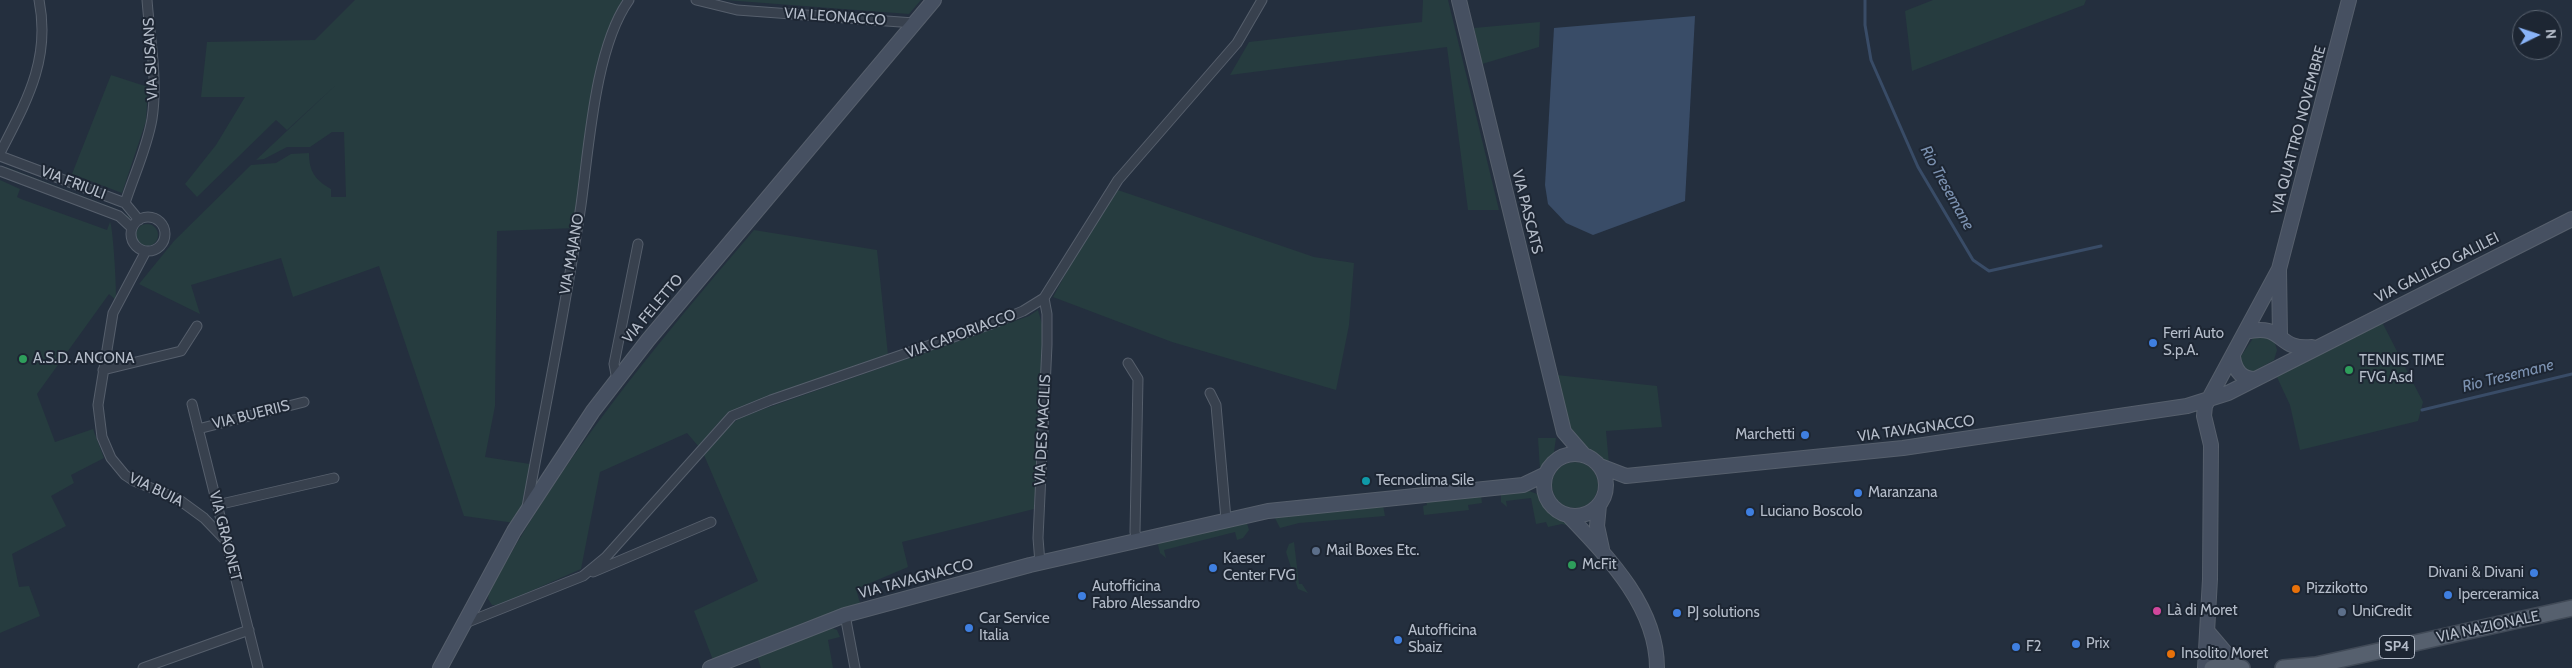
<!DOCTYPE html>
<html>
<head>
<meta charset="utf-8">
<style>
  body { margin:0 }
  #map { position:relative; width:2572px; height:668px; overflow:hidden; background:#242f3e; font-family:Cabin,sans-serif }
  canvas { display:block }
  .north { position:absolute; left:2512px; top:10px; width:50px; height:50px; box-sizing:border-box; background:#1d2633; border:1px solid #59626f; border-radius:50%; rotate:86deg; font-size:14px; font-weight:700; line-height:20px; text-align:center; color:#b4bcc9 }
  .north::after { content:''; display:block; margin:auto; width:18px; height:22px; background:#8ab4f8; clip-path:polygon(50% 0,100% 100%,50% 72%,0 100%) }
</style>
</head>
<body>
<div id="map">
<canvas width="2572" height="668"></canvas>
<div class="north">N</div>
</div>
<script>
const context = document.querySelector('canvas').getContext('2d');
context.lineJoin = 'round';
function paint(path, color) { context.fillStyle = color; context.fill(path, 'evenodd'); }
function strokePath(path, color, width, dash) { context.strokeStyle = color; context.lineWidth = width; context.lineCap = dash ? 'butt' : 'round'; context.setLineDash(dash || []); context.stroke(path); }
function write(font, color, halo, rows, align = 'center') {
  context.font = font + ' Cabin,sans-serif'; context.lineWidth = 4; context.setLineDash([]); context.textBaseline = 'middle'; context.strokeStyle = halo; context.fillStyle = color; for (const [text, x, y, turn = 0] of rows) {
    context.save(); context.translate(x, y); context.rotate((+turn || 0) * Math.PI / 180); context.textAlign = isNaN(turn) ? turn : align; if (halo) context.strokeText(text, 0, 0); context.fillText(text, 0, 0); context.restore();
  }
}
paint(new Path2D(`
  M355 0H622L600 81 576 228 497 231 495 406 485 457 530 464 521 513 515 523 464 516 379 266 293 297 281 258 191 285 200 314 139 284 174 241 251 165 276 163 291 154 309 153C309 171 315 180 331 189V197H346L344 132H332L310 147H287L264 159 256 160 337 84 287 130 276 120 197 197 185 184 216 145 245 97H201L207 42 315 40Z
  M725 0H921L909 14Z
  M1423 0H1448L1499 210H1468L1447 47 1230 75 1249 42 1422 22Z
  M1933 0H2086L2084 5 1912 71 1905 11Z
  M1540 22 1539 47 1482 64 1474 28Z
  M111 75 148 87 146 121 122 193 72 174Z
  M6 167 116 209 133 219 5 170Z
  M0 180 20 189 17 197 21 199 107 230 110 222C113 226 117 291 116 300L109 294 37 394 55 442 93 429 104 458 71 475 74 483 51 496 66 526 12 554 19 587 29 586 40 616 0 633Z
  M1112 188 1314 257 1354 263 1349 325 1336 390 1172 342 1053 297Z
  M136 235a11 11 0 1 1 22 0a11 11 0 1 1-22 0Z
  M754 230 877 250 888 355 736 410 718 423 699 447 687 433 600 472 581 569 499 605H492L488 599 489 593C559 460 657 344 754 230Z
  M1038 310 1042 324V362L1034 509 902 542 908 567 856 589 860 603 808 621 713 660 694 611 758 581 704 455 724 430 741 417 1029 316Z
  M2382 322 2423 402 2418 421 2300 450 2290 405 2276 375Z
  M2264 335 2274 340 2277 350 2274 360 2251 373 2246 372 2239 359 2254 337Z
  M1557 375 1657 386 1662 427 1606 431 1609 464 1585 448 1571 430Z
  M1538 438H1556L1554 452 1540 470Z
  M1552 485a23 23 0 1 1 46 0a23 23 0 1 1-46 0Z
  M1529 491 1540 495 1556 515 1572 527 1562 524 1548 527 1546 522 1536 524 1531 498 1506 501 1507 507 1501 502V493Z
  M1481 495 1482 503 1468 505 1469 510 1424 515 1423 506 1427 505 1426 500Z
  M1383 505 1385 516 1299 523 1280 528 1274 516Z
  M1246 520 1249 530 1243 538 1237 540 1235 532 1164 550 1166 558 1160 553 1157 541Z
  M1294 542 1299 584H1302L1308 593 1298 589 1286 552 1289 544Z
  M830 627 837 630 840 637 828 640 833 668H761L757 656Z`), '#263c3f');
paint(new Path2D(`
  M1695 16 1685 201 1593 235 1566 223 1548 204 1545 185 1554 28Z`), '#394c67');
strokePath(new Path2D(`
  M1865 0V25L1871 60 1918 167 1973 260 1989 271 2101 246
  M2422 410 2572 374`), '#394c67', 3);
const street = new Path2D(`
  M696 0 737 10 914 23
  M0 153C26 102 51 60 39 0
  M0 156 125 203 139 220
  M0 171 119 216 132 228
  M125 203C134 175 147 148 152 119 158 80 150 39 147 0
  M131 234a17 17 0 1 1 34 0a17 17 0 1 1-34 0Z
  M146 251 113 313 98 405 102 437 111 458 125 475 134 481 178 499 204 518 226 541
  M1128 363 1138 379 1135 532 1137 541
  M103 370 181 351 197 326
  M617 380 614 364 638 244
  M1210 393 1216 405 1226 519
  M192 404 258 668
  M198 429 304 402
  M217 505 334 478
  M527 507C545 407 566 306 581 205 589 147 595 47 629 0
  M1040 563 1038 538 1047 345V314L1044 298
  M593 572 711 522
  M845 615 855 668
  M463 624 583 576 606 557 732 416 771 400 994 323 1023 311 1044 298 1118 180 1237 43 1262 0
  M143 668 249 630`);
const secondary = new Path2D(`
  M1459 0 1564 432 1584 455
  M2279 270 2280 337
  M2245 332C2286 322 2275 351 2312 347
  M2233 357C2235 370 2241 379 2255 379
  M1544 485a31 31 0 1 1 62 0a31 31 0 1 1-62 0Z
  M1600 466 1626 476 1903 448 2187 406 2228 393 2572 219
  M1599 505 1597 526 1602 549
  M1569 516C1608 557 1657 607 1657 668
  M2208 632 2236 665
  M440 668 514 531 593 411 648 340 934 0
  M710 668 845 615 1030 565 1268 511 1523 485 1546 474
  M2205 668 2210 579 2211 445 2204 416 2205 406 2279 269 2349 0`);
const primary = new Path2D(`
  M2212 668 2227 663 2242 668
  M2283 668 2316 665 2572 608`);
strokePath(street, '#565f6c', 11);
strokePath(secondary, '#565f6c', 16);
strokePath(primary, '#414a57', 18);
strokePath(street, '#38414e', 9);
strokePath(secondary, '#465061', 14);
strokePath(primary, '#56606e', 15);
for (const [x, y, r, color] of [
  [2153,343,5,"#3f7fe0"],
  [23,359,5,"#2e9e5b"],
  [2349,370,5,"#2e9e5b"],
  [1805,435,5,"#3f7fe0"],
  [1366,481,5,"#0f9aa8"],
  [1858,493,5,"#3f7fe0"],
  [1750,512,5,"#3f7fe0"],
  [1316,551,5,"#5c6f8a"],
  [1572,565,5,"#2e9e5b"],
  [1213,568,5,"#3f7fe0"],
  [2534,573,5,"#3f7fe0"],
  [2296,589,5,"#e8710a"],
  [2448,595,5,"#3f7fe0"],
  [1082,596,5,"#3f7fe0"],
  [2157,611,5,"#d1479c"],
  [2342,612,5,"#5c6f8a"],
  [1677,613,5,"#3f7fe0"],
  [969,628,5,"#3f7fe0"],
  [1398,640,5,"#3f7fe0"],
  [2076,644,5,"#3f7fe0"],
  [2016,647,5,"#3f7fe0"],
  [2171,654,5,"#e8710a"]
]) { const dot = new Path2D(); dot.arc(x, y, r, 0, 2 * Math.PI); context.fillStyle = color; context.fill(dot); strokePath(dot, '#1d2633', 2); }
for (const [x, y, w] of [
  [2397,647,35]
]) { const box = new Path2D(); box.roundRect(x - w / 2, y - 11.5, w, 23, 4); context.fillStyle = '#1d2633'; context.fill(box); strokePath(box, '#b4bcc9', 1); }
write('bold 14px', '#b4bcc9', null, [
  ["SP4",2397,647]
]);
write('15px', '#b4bcc9', '#1d2633', [
  ["VIA LEONACCO",835,17,4],
  ["VIA SUSANS",151,59,-93],
  ["VIA QUATTRO NOVEMBRE",2299,130,-75],
  ["VIA FRIULI",73,183,21],
  ["VIA PASCATS",1527,212,76],
  ["VIA MAJANO",572,254,-80],
  ["VIA GALILEO GALILEI",2437,268,-27],
  ["VIA FELETTO",653,309,-50],
  ["VIA CAPORIACCO",961,334,-20],
  ["VIA BUERIIS",251,415,-14],
  ["VIA TAVAGNACCO",1916,429,-8],
  ["VIA DES MACILIS",1043,430,-87],
  ["VIA BUIA",156,490,26],
  ["VIA GRAONET",225,536,76],
  ["VIA TAVAGNACCO",916,579,-15],
  ["VIA NAZIONALE",2488,627,-12]
]);
write('15px', '#b4bcc9', '#1d2633', [
  ["Ferri Auto",2163,334],
  ["S.p.A.",2163,351],
  ["A.S.D. ANCONA",33,359],
  ["TENNIS TIME",2359,361],
  ["FVG Asd",2359,378],
  ["Marchetti",1795,435,"right"],
  ["Tecnoclima Sile",1376,481],
  ["Maranzana",1868,493],
  ["Luciano Boscolo",1760,512],
  ["Mail Boxes Etc.",1326,551],
  ["Kaeser",1223,559],
  ["Center FVG",1223,576],
  ["McFit",1582,565],
  ["Divani & Divani",2524,573,"right"],
  ["Autofficina",1092,587],
  ["Fabro Alessandro",1092,604],
  ["Pizzikotto",2306,589],
  ["Iperceramica",2458,595],
  ["Là di Moret",2167,611],
  ["UniCredit",2352,612],
  ["PJ solutions",1687,613],
  ["Car Service",979,619],
  ["Italia",979,636],
  ["Autofficina",1408,631],
  ["Sbaiz",1408,648],
  ["Prix",2086,644],
  ["F2",2026,647],
  ["Insolito Moret",2181,654]
], 'left');
write('italic 16px', '#7c92b1', '#1d2633', [
  ["Rio Tresemane",1947,188,61],
  ["Rio Tresemane",2508,376,-14]
]);
</script>
</body>
</html>
